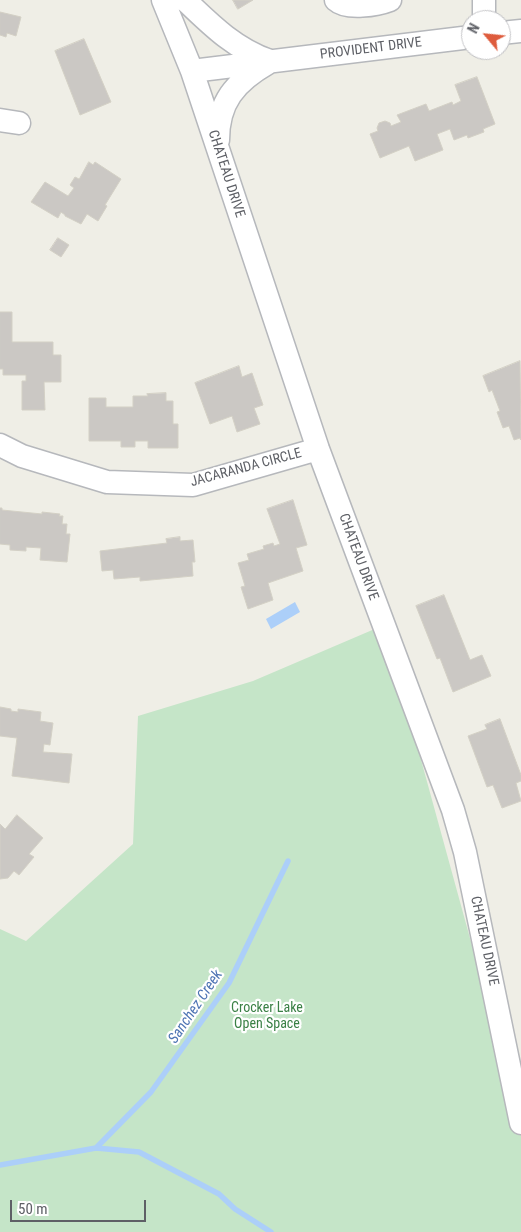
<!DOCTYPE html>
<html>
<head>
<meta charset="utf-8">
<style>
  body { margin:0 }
  #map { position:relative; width:521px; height:1232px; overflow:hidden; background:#efeee6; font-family:"Roboto Condensed",sans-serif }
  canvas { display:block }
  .north { position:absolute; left:461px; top:10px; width:50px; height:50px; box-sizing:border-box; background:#fff; border:1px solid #bfbfc2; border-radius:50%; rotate:298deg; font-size:14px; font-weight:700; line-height:20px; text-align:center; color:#5e6066 }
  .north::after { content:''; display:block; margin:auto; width:18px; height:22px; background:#de5c3d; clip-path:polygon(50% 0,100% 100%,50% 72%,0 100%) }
  .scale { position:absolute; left:10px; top:1200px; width:136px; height:22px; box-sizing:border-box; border:2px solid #5e6066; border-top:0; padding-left:6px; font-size:15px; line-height:18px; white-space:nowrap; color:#5e6066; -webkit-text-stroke:4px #fff; paint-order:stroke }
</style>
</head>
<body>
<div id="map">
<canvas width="521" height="1232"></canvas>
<div class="north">N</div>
<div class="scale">50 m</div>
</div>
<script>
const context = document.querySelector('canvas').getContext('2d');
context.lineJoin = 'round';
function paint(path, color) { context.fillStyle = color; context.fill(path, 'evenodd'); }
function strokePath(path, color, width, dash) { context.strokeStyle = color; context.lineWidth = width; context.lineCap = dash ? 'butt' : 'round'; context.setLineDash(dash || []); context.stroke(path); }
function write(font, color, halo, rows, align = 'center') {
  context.font = font + ' "Roboto Condensed",sans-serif'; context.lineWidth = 4.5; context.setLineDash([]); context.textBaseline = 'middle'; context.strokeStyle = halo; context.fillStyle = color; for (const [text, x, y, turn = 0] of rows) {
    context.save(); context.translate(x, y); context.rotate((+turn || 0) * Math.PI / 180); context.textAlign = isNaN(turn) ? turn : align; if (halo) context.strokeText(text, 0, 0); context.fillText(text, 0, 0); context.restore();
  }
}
paint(new Path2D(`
  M384 625 521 1124V1232H0V929L26 941 133 844 138 716 253 681Z`), '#c5e5c8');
paint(new Path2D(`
  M295 602 300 612 271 629 266 619Z`), '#accff9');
strokePath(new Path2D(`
  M96 1148 151 1092 229 983 288 861
  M0 1165 96 1148 139 1152 219 1194 235 1209 271 1232`), '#accff9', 5.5);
const building = new Path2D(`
  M233 0H253L238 9Z
  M0 12 21 17 16 36 7 33 6 37 0 35Z
  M84 39 111 102 80 115 55 51Z
  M477 77 495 124 483 129 484 132 468 138 467 135 454 140 450 129 437 134 443 150 415 161 409 146 380 158 370 134 378 131 377 128 379 123 385 121 390 123 391 126 401 122 397 115 426 104 429 111 452 102 453 105 461 101 455 85Z
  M89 162 93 165 95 162 121 179 105 205 107 206 98 221 87 214 81 224 65 216V215L61 212 58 218 31 202 45 182 68 196 74 188 70 185 75 177 79 179Z
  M58 238 69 245 61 257 50 250Z
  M0 312H12V342H53V355H61V382H44L45 410H22V381H26V375H3V369H0Z
  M520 361 521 440 520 438 514 440 509 426 503 428 497 412 500 411 492 390 489 392 483 376Z
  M239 366 242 377 252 373 263 405 254 408 260 424 237 432 232 416 210 424 195 383Z
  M166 393V401H173V424H178V448H148V441H135V447H121V441H89V398H106V407H133V396H148L147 394Z
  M293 500 307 545 296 548 303 571 268 583 273 600 248 609 241 587 245 586 238 563 249 560 247 554 264 549 263 546 273 543 274 546 280 544 267 509Z
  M0 508H2V510L42 514V512L60 514 59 516H63L62 524H67L66 534H70L67 562 40 560 41 548 26 547V551L10 550V545L0 544Z
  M180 537V541L193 540 195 562H192L193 576 140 581V577L114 579 113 570 102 571 100 551 167 543 166 539Z
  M444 595 470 660 482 655 491 676 453 692 440 658 437 659 416 606Z
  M0 707 11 709V711L18 712V709L41 712 40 721 53 723 50 745 44 744 43 752 72 754 69 783 12 776 17 738 0 736Z
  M500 719 521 775V781L516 783 521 801 502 808 493 785 487 787 468 736 487 729 485 725Z
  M17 815 43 838 29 854 34 857 19 875 14 871 8 878 0 879V824L5 829Z`);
paint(building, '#cbc8c4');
strokePath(building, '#d3d0c5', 1);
const minor = new Path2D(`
  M163 0 192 71 318 449 453 810 465 852 521 1123
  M185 0C211 25 235 49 270 61
  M336 0C347 10 377 5 390 0
  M484 0V20
  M501 33 521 31
  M192 71 471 37
  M0 120 19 123
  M218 140C218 102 235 82 268 63
  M0 445 22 456 107 482 193 485 318 449`);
strokePath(minor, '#b6b8bc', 25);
strokePath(minor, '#fff', 22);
write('14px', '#5e6066', '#fff', [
  ["PROVIDENT DRIVE",371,49,-7],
  ["CHATEAU DRIVE",226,174,72],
  ["JACARANDA CIRCLE",246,468,-15],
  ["CHATEAU DRIVE",358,557,70],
  ["CHATEAU DRIVE",484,941,78]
]);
write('14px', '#3a8045', '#fff', [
  ["Crocker Lake",267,1008],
  ["Open Space",267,1024]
]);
write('italic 15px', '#4c73b3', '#fff', [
  ["Sanchez Creek",196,1007,-56]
]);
</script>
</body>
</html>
